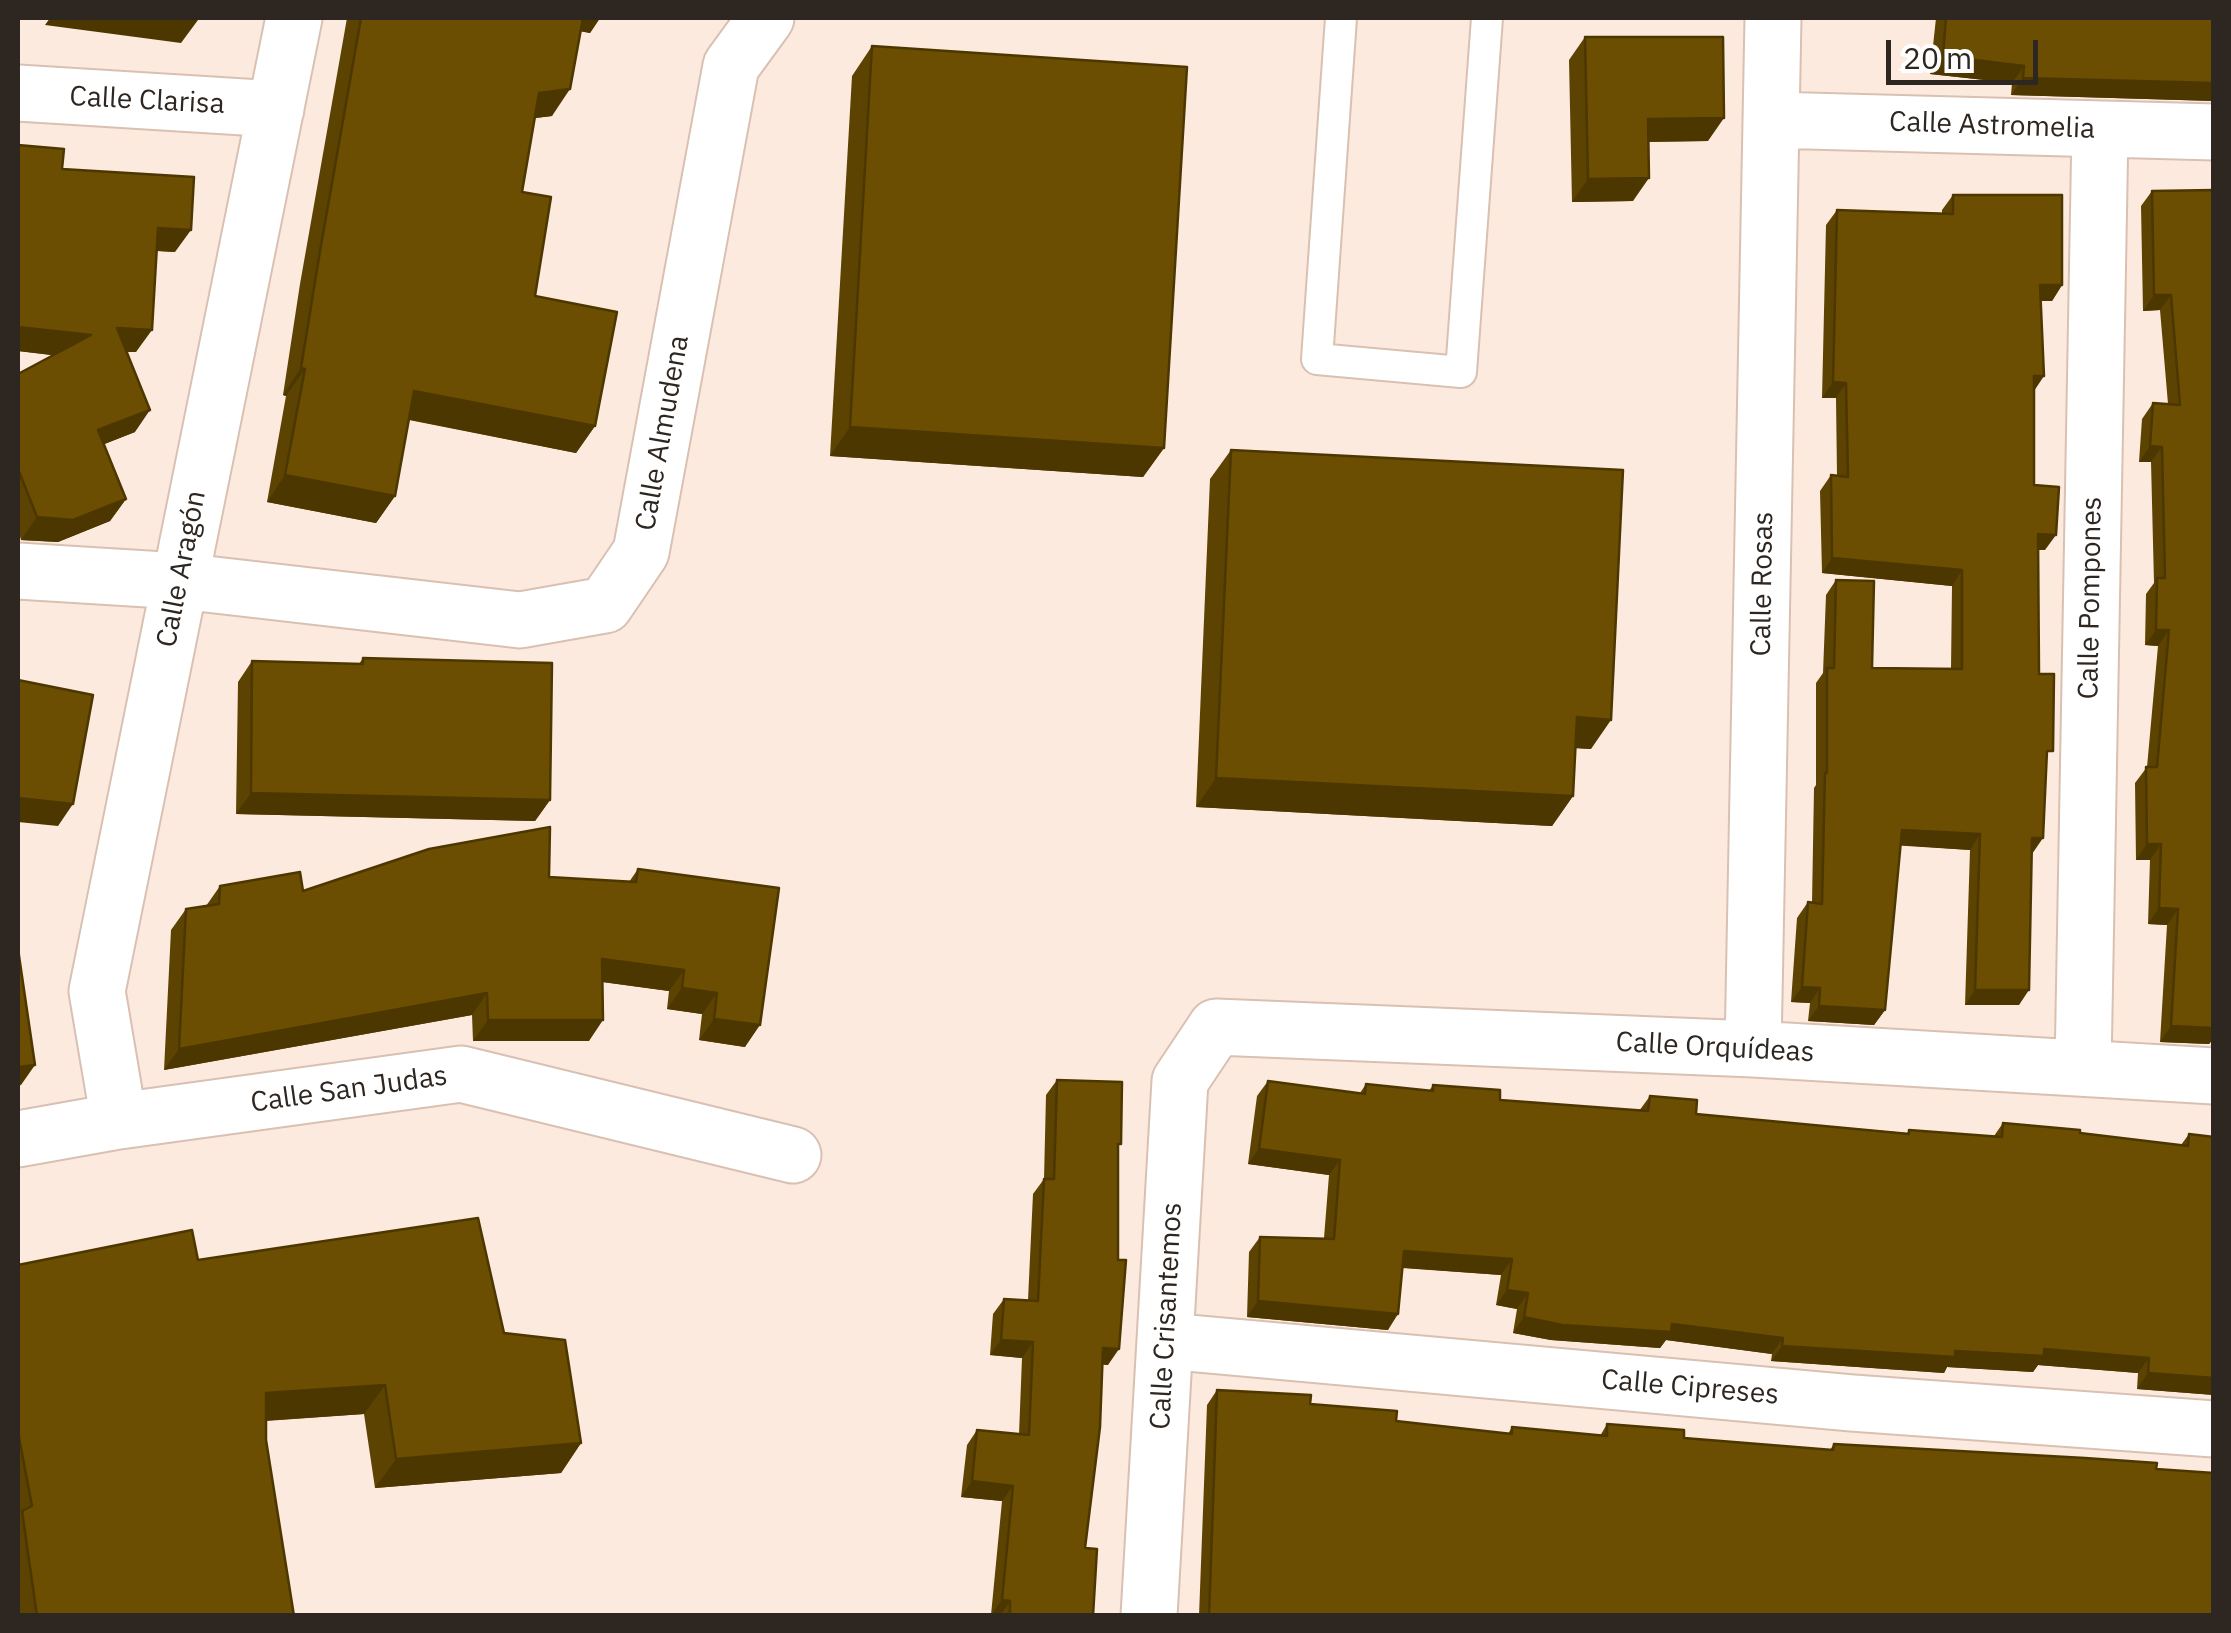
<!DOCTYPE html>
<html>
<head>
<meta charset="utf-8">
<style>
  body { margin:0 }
  #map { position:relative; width:2231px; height:1633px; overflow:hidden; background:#fdeade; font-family:"IBM Plex Sans",sans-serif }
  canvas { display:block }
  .frame { position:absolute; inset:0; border:20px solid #2e2620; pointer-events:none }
  .scale { position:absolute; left:1886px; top:40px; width:152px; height:45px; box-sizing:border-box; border:5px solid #2e2620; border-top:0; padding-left:12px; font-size:30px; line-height:35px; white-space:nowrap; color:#2e2620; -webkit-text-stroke:8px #fff; paint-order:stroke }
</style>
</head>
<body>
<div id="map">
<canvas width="2231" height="1633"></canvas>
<div class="frame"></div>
<div class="scale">20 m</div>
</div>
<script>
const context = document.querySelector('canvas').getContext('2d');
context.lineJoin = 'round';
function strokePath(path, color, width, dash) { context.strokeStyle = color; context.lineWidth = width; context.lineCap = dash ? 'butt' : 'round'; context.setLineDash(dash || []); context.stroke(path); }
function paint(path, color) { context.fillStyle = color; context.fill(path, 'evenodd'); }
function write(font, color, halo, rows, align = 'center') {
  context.font = font + ' "IBM Plex Sans",sans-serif'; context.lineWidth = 10; context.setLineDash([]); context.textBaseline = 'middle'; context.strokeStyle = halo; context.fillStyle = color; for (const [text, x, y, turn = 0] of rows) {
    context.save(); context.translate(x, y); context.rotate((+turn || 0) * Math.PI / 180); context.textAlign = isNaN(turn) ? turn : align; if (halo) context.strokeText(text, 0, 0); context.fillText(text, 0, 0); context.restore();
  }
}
const service = new Path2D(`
  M1341 18 1317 359 1461 372 1487 18`);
const minor = new Path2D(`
  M18 93 276 109
  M1771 120 2214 132
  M18 571 180 581 520 620 605 605 641 552 731 66 766 18
  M1753 1049 1773 18
  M2083 1068 2100 129
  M119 1121 97 991 294 18
  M18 1139 119 1121 461 1074 793 1155
  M1166 1341 1852 1403 2214 1429
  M1149 1616 1180 1081 1216 1027 1753 1049 2214 1076`);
strokePath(service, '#d8c1b2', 34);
strokePath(minor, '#d8c1b2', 59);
strokePath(service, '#fff', 30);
strokePath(minor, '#fff', 55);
paint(new Path2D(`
  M347 18H600L590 33 581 31 552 116 535 118 522 192 535 296 595 426 576 453 409 420 395 496 376 523 267 502 286 396 283 395 300 284Z
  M1936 18H2214V101L2011 95 2012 83 1930 74Z
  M1585 37 1708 141 1648 142 1633 201 1572 202 1569 60Z
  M872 46 1164 448 1143 477 830 456 852 76Z
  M62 169 175 252 157 251 136 352H127L135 432 104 444 126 499 110 521 58 542 21 540 18 530V374L53 355 18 351Z
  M2214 190V1038L2209 1044 2160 1042 2167 925 2148 924 2150 860H2136L2135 783 2147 767 2158 646 2145 645 2146 594 2154 583 2151 462H2139L2142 419 2153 403 2168 404 2160 310 2143 311 2141 206 2152 191Z
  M1953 195 2062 285 2052 301H2040L2034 390V485L2045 550H2039V674L2047 760 2032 854 2019 1005H1965L1970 850 1900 845 1885 1010 1874 1025 1808 1021 1810 1003 1791 1002 1797 918 1808 902 1812 903 1814 788 1816 785V683L1823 673 1826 595 1836 580 1872 668 1951 669 1952 586 1822 573 1820 491 1831 475 1837 476 1836 398H1822L1826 225 1837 210 1942 213V210Z
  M1231 450 1591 749 1575 748 1573 796 1552 826 1196 807 1210 479Z
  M363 658 550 800 535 821 236 814 238 682 252 661 359 664Z
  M638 869 779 888 745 1047 699 1040 702 1014 667 1009 669 991 603 982 589 1041H473L472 1015 164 1070 171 930 186 909 206 906 220 886 303 891 549 877 629 882Z
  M1057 1080 1118 1148 1108 1365 1102 1364 1085 1548 1093 1616 991 1615 1002 1501 961 1497 967 1445 977 1430 1019 1434 1022 1358 990 1355 993 1314 1004 1299 1028 1300 1033 1194 1044 1179 1046 1095Z
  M1268 1081 1360 1093 1366 1084 1429 1091 1433 1085 1500 1100 1639 1111 1650 1096 1696 1114 1907 1133 1909 1130 1994 1136 2003 1123 2181 1145 2189 1134 2214 1137V1395L2137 1389 2138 1373 2038 1365 2033 1372 1947 1367 1944 1373 1771 1361 1772 1354 1666 1340 1660 1348 1551 1340 1513 1333 1517 1309 1496 1305 1501 1275 1402 1268 1388 1330 1247 1317 1249 1252 1260 1237 1324 1238 1329 1175 1248 1164 1257 1096Z
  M198 1260 504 1333 581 1443 561 1473 375 1488 364 1414 266 1421V1440L294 1616H18V1265Z
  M1217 1390 1310 1404 1396 1421 1508 1434 1512 1427 1600 1436 1607 1424 1684 1438 1830 1450 1834 1444 2156 1469 2214 1616H1199L1207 1405Z`), '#5d4302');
paint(new Path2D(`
  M50 18H180L198 20 181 43 45 25Z
  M575 18H600L590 33 567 29Z
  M1943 56 2024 66 2012 83 1930 74Z
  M2023 78 2214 83V101L2011 95Z
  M570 89 552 116 520 120 539 93Z
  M1724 118 1708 141 1632 142 1648 119Z
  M1649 178 1633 201 1572 202 1588 179Z
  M158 228 191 230 175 252 142 250Z
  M2040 285H2062L2052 301H2029Z
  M2154 295H2171L2160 310 2143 311Z
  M18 327 91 335 75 358 18 351Z
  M117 328 152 330 136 352 102 350Z
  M301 368 305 369 286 396 283 395Z
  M2034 376H2044L2034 391Z
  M1833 382 1846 383 1836 398H1822Z
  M414 391 595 426 576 453 396 417Z
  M150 410 135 432 82 453 98 430Z
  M850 427 1164 448 1143 477 830 456Z
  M2150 446 2162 447 2151 462H2139Z
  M285 475 395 496 376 523 267 502Z
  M126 499 110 521 58 542 21 540 37 517Z
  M2038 534 2056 535 2045 550 2028 549Z
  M1832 558 1962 570 1952 586 1822 573Z
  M2156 630H2169L2158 646 2145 645Z
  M1577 717 1611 720 1591 749 1556 747Z
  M1216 778 1573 796 1552 826 1196 807Z
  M251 793 550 800 535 821 236 814Z
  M18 798 73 804 58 826 18 822Z
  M1902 830 1980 834 1970 850 1891 845Z
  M2032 838H2043L2032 854Z
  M2147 844H2161L2150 860H2136Z
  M2159 908 2178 909 2167 925 2148 924Z
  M602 959 684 970 669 991 587 980Z
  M1802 987 1820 988 1810 1003 1791 1002Z
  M682 988 717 993 702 1014 667 1009Z
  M1975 990H2029L2019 1005H1965Z
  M487 993 472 1015 164 1070 179 1049Z
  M1819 1006 1885 1010 1874 1025 1808 1021Z
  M714 1019 760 1025 745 1047 699 1040Z
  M488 1020H603L589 1041H473Z
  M2171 1026 2214 1028V1038L2209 1044 2160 1042Z
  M35 1065 21 1085 18 1086V1067Z
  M1259 1149 1340 1160 1329 1175 1248 1164Z
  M1404 1251 1512 1259 1501 1275 1393 1267Z
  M1507 1290 1528 1293 1517 1309 1496 1305Z
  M1258 1301 1398 1314 1388 1330 1247 1317Z
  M1524 1317 1672 1324 1783 1338 1772 1354 1666 1340 1660 1348 1551 1340 1513 1333Z
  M1001 1340 1033 1342 1022 1358 990 1355Z
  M1782 1346 1955 1351 2044 1349 2149 1358 2138 1373 2038 1365 2033 1372 1947 1367 1944 1373 1771 1361Z
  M1103 1348 1119 1349 1108 1365 1092 1364Z
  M2148 1373 2214 1378V1395L2137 1389Z
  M385 1385 364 1414 245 1422 266 1393Z
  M581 1443 561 1473 375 1488 396 1459Z
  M972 1481 1013 1486 1002 1501 961 1497Z
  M1002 1600 1010 1601 1000 1616 991 1615Z`), '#4c3701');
const building = new Path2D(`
  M361 18H583L570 89 539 93 522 192 551 197 535 296 617 312 595 426 414 391 395 496 285 475 305 369 301 368 319 257Z
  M1946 18H2214V83L2023 78 2024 66 1943 56Z
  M1585 37H1723L1724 118 1648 119 1649 178 1588 179Z
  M872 46 1187 67 1164 448 850 427Z
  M18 145 64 149 62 169 194 177 191 230 158 228 152 330 117 328 150 410 98 430 126 499 73 520 37 517 18 469V374L91 335 18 327Z
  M2214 190V1028L2171 1026 2178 909 2159 908 2161 844H2147L2146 767H2157L2169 630H2156L2157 578H2165L2162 447 2150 446 2153 403 2180 405 2171 295H2154L2152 191Z
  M1953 195H2062V285H2040L2044 376H2034V485L2059 487 2056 535 2038 534 2039 674H2054L2053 751H2047L2043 838H2032L2029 990H1975L1980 834 1902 830 1885 1010 1819 1006 1820 988 1802 987 1808 902 1822 904 1825 773H1827V668H1834L1836 580 1874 581 1872 668 1962 669V570L1832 558 1831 475 1848 477 1846 383 1833 382 1837 210 1953 214Z
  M1231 450 1623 470 1611 720 1577 717 1573 796 1216 778Z
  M363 658 552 663 550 800 251 793 252 661 363 664Z
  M18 680 93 695 73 804 18 798Z
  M550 827 549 877 636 882 638 869 779 888 760 1025 714 1019 717 993 682 988 684 970 602 959 603 1020H488L487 993 179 1049 186 909 219 904 220 886 300 872 303 891 429 849Z
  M18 949 35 1065 18 1067Z
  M1057 1080 1122 1082 1121 1144H1118V1260H1126L1119 1349 1103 1348 1100 1427 1085 1548 1097 1549 1093 1616H1010V1601L1002 1600 1013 1486 972 1481 977 1430 1029 1435 1033 1342 1001 1340 1004 1299 1038 1301 1044 1179H1054Z
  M1268 1081 1365 1094 1366 1084 1433 1091V1085L1500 1090V1100L1648 1111 1650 1096 1697 1100 1696 1114 1909 1134V1130L2002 1137 2003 1123 2080 1130V1133L2188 1146 2189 1134 2214 1137V1378L2148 1373 2149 1358 2044 1349V1356L1955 1351V1357L1782 1346 1783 1338 1672 1324 1671 1332 1562 1325 1524 1317 1528 1293 1507 1290 1512 1259 1404 1251 1398 1314 1258 1301 1260 1237 1334 1239 1340 1160 1259 1149Z
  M478 1218 504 1333 565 1340 581 1443 396 1459 385 1385 266 1393V1440L294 1616H37L22 1511 32 1506 18 1432V1265L192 1230 198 1260Z
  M1217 1390 1311 1395 1310 1404 1397 1411 1396 1421 1512 1434V1427L1607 1436V1424L1684 1430V1438L1833 1450 1834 1444 2085 1458 2157 1463 2156 1469 2214 1473V1616H1209Z`);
paint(building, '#6c4e02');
strokePath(building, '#4c3701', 2.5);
write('28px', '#2e2620', '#fff', [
  ["Calle Clarisa",147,101,3],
  ["Calle Astromelia",1992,126,2],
  ["Calle Almudena",663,433,-80],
  ["Calle Aragón",182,569,-79],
  ["Calle Rosas",1763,584,-89],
  ["Calle Pompones",2091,598,-89],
  ["Calle Orquídeas",1715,1048,3],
  ["Calle San Judas",349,1090,-8],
  ["Calle Crisantemos",1167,1316,-87],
  ["Calle Cipreses",1690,1388,5]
]);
</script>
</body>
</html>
